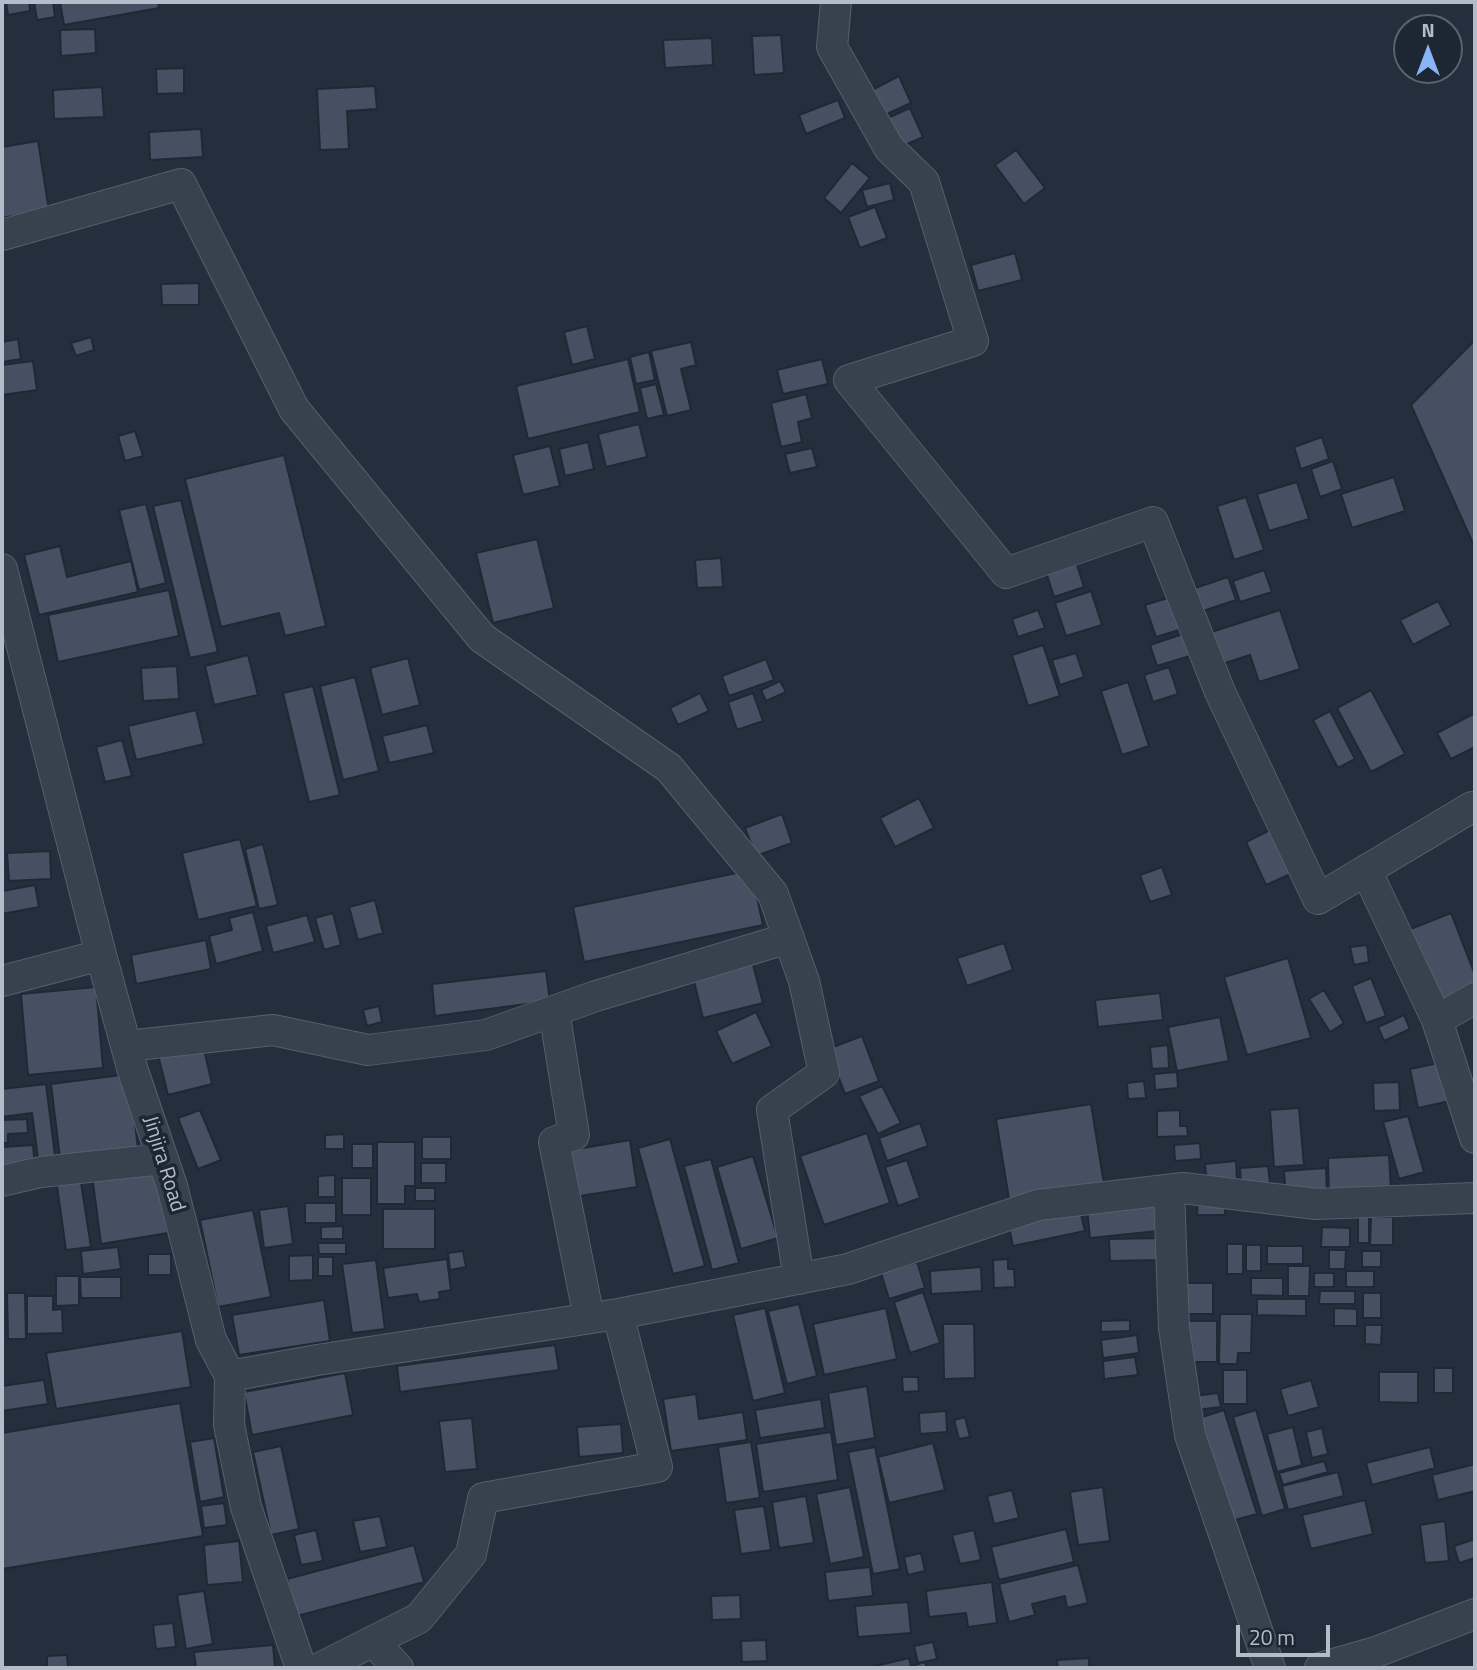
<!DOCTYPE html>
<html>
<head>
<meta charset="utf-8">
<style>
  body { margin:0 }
  #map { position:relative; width:1477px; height:1670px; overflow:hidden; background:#242f3e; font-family:"Titillium Web",sans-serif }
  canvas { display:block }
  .frame { position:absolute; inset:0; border:4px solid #b4bcc9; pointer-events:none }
  .north { position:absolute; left:1393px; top:14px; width:70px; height:70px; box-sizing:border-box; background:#1d2633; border:2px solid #59626f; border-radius:50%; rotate:0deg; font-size:19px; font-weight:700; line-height:28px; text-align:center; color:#b4bcc9 }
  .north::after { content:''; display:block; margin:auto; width:24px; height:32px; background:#8ab4f8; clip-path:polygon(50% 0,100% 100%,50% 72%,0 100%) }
  .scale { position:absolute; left:1236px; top:1625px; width:94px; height:32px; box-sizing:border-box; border:4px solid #b4bcc9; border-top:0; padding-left:9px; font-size:21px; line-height:24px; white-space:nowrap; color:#b4bcc9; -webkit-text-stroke:5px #1d2633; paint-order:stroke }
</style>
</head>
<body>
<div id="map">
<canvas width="1477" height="1670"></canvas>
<div class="frame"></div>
<div class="north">N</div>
<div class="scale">20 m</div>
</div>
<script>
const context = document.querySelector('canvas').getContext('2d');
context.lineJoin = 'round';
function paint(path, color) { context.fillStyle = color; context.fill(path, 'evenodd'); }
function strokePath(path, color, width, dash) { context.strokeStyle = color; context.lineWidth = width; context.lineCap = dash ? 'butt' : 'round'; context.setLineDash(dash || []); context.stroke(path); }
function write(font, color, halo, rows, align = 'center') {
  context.font = font + ' "Titillium Web",sans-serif'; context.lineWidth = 7; context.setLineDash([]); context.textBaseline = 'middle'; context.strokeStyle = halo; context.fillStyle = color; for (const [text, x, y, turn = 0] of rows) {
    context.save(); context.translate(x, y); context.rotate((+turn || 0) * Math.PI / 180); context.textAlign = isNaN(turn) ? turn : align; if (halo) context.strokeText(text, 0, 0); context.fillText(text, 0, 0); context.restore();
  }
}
const building = new Path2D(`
  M6 2H29L30 11 8 15Z
  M34 2H53L55 17 37 20Z
  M60 2H158L159 8 64 25Z
  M95 29 96 53 61 56 60 30Z
  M781 35 784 73 754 75 752 36Z
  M712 38 713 65 665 68 663 40Z
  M184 68V93L157 94 156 69Z
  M899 76 911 103 878 118 866 93Z
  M375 86 377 109 347 111 349 149 320 150 317 89Z
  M102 87 104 117 54 119 53 90Z
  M838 100 845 118 806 134 799 115Z
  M910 108 923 137 896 149 883 120Z
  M201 129 203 157 150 160 149 132Z
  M38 141 49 210 2 218V147Z
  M1016 150 1045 188 1024 204 995 165Z
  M852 163 870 178 841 213 824 198Z
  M890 183 894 200 867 207 862 190Z
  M875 207 887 238 860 248 848 217Z
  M1015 253 1022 280 978 291 971 265Z
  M199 283V305H162L161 284Z
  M587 326 595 359 572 365 564 332Z
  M91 337 94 350 76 356 71 343Z
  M18 339 21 359 2 362V342Z
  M1475 340V548L1411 405Z
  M691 342 696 365 681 369 691 410 667 416 651 351Z
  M649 352 655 380 636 384 630 357Z
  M628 359 640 412 528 439 516 386Z
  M822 359 828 384 783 394 777 370Z
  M33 361 37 390 2 395V365Z
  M656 384 664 415 647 419 640 388Z
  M806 394 812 418 798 422 802 442 781 447 771 403Z
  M639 424 647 457 606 467 598 434Z
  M135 431 143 456 125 461 118 436Z
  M1322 437 1329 459 1301 469 1294 447Z
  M588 442 594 469 565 476 559 449Z
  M550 446 560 486 523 495 513 455Z
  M812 448 817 467 790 473 785 454Z
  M284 455 326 626 285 636 279 613 221 627 185 479Z
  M1333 461 1342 489 1320 497 1311 469Z
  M1394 477 1405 511 1352 528 1341 494Z
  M1297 482 1309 519 1269 531 1257 494Z
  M1246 497 1264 550 1234 560 1217 506Z
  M181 500 218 652 190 658 153 506Z
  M146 504 166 583 139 590 119 510Z
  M537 539 554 608 493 623 476 553Z
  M60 546 67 577 131 561 138 592 39 615 24 555Z
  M721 558 723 587 697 588 695 560Z
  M1076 562 1084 587 1054 597 1046 572Z
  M1264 570 1272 592 1240 602 1233 581Z
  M1228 577 1236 600 1194 614 1186 591Z
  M169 590 179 636 58 662 48 615Z
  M1091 591 1102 625 1066 636 1055 603Z
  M1171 597 1182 629 1156 637 1145 605Z
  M1438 601 1451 625 1413 645 1400 620Z
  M1038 610 1045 628 1018 637 1012 619Z
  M1280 610 1300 669 1259 682 1250 655 1216 666 1205 634Z
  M1186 633 1193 655 1157 666 1150 645Z
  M1043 645 1060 696 1028 706 1012 655Z
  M1076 653 1084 677 1060 685 1052 660Z
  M248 655 258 695 214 705 205 666Z
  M408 658 420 705 382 715 370 668Z
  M766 659 774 680 729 696 722 676Z
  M177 666 179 699 143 701 141 668Z
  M1169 667 1178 694 1153 702 1144 675Z
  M355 677 379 771 343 780 320 686Z
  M780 681 786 692 766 701 761 690Z
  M1128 682 1149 746 1122 755 1101 691Z
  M313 686 340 795 309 802 283 693Z
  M1371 690 1405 754 1371 772 1337 708Z
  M700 693 709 711 678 725 670 708Z
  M753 693 763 721 737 730 728 702Z
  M196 710 204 744 136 760 128 726Z
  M1330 711 1355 759 1338 768 1313 720Z
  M1475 713V747L1451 759 1437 733Z
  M427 725 434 753 389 763 382 736Z
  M122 740 132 776 105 782 96 747Z
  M919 798 934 828 895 847 880 818Z
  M782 814 792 843 756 856 745 828Z
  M1274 828 1295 872 1266 885 1246 842Z
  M240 839 257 906 198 920 182 853Z
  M263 844 278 905 259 909 245 849Z
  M50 851 51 879 9 881 7 853Z
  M1162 867 1172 895 1150 902 1140 875Z
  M751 870 763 925 584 962 573 907Z
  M35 885 39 907 2 914V891Z
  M375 900 383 933 358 940 349 907Z
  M253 912 263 951 216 964 209 936 232 930 229 918Z
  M333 913 341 945 324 950 315 918Z
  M1451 913 1475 975V989L1437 1004 1408 930Z
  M307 915 315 942 273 953 266 926Z
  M206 940 211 969 136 984 131 955Z
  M1004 943 1013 970 967 986 957 958Z
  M1367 945 1369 962 1354 965 1350 947Z
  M751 957 763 1003 703 1018 692 973Z
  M1288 958 1311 1038 1247 1055 1224 977Z
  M546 971 550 1001 435 1016 432 984Z
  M1371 978 1386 1016 1366 1023 1352 986Z
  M96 987 103 1068 28 1075 21 994Z
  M1324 990 1344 1023 1330 1032 1309 999Z
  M1160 993 1163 1020 1098 1027 1095 1000Z
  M379 1006 382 1022 367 1026 363 1010Z
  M756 1012 772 1046 732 1064 716 1031Z
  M1404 1015 1410 1029 1384 1041 1378 1027Z
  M1220 1017 1229 1061 1177 1071 1168 1027Z
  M862 1036 879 1081 845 1094 828 1049Z
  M203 1045 212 1084 168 1095 158 1055Z
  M1168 1045 1169 1068 1152 1069 1150 1047Z
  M1443 1062 1450 1101 1418 1108 1410 1069Z
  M1177 1072 1178 1088 1155 1090 1154 1074Z
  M129 1074 139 1157 61 1166 51 1084Z
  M1144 1081 1146 1098 1128 1099 1127 1083Z
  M1399 1082 1400 1110 1374 1111 1373 1083Z
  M46 1084 56 1163 39 1165 32 1113 2 1117V1089Z
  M882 1086 901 1123 878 1134 859 1096Z
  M1091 1104 1104 1184 1009 1199 996 1119Z
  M1299 1108 1304 1165 1274 1167 1270 1110Z
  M200 1110 221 1160 198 1169 178 1118Z
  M1180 1110V1126H1187L1188 1136 1157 1137V1111Z
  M1408 1116 1424 1172 1399 1179 1383 1122Z
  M27 1119 28 1133 8 1134V1143H2V1120Z
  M920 1123 928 1146 887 1161 879 1138Z
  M867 1133 890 1203 824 1225 800 1156Z
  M344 1134V1149H325V1135Z
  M422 1137H451V1159H422Z
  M670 1139 705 1266 673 1274 638 1148Z
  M630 1140 637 1187 567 1198 560 1152Z
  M377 1142H415V1186H405V1204H377Z
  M1200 1143 1201 1159 1175 1161 1174 1145Z
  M352 1144H373V1168H352Z
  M33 1145 35 1168 2 1170V1147Z
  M1389 1155 1391 1189 1329 1202 1328 1158Z
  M753 1156 778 1238 741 1249 717 1167Z
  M711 1159 739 1263 712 1270 684 1166Z
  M907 1160 920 1198 898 1206 885 1167Z
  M1236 1161 1237 1183 1207 1185 1205 1164Z
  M421 1163H446V1183H421Z
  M1268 1166 1270 1183 1241 1185 1240 1168Z
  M157 1167 168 1233 101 1244 92 1175Z
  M1326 1168 1327 1195 1286 1197 1284 1171Z
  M335 1175V1197H318V1176Z
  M80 1176 91 1247 66 1250 56 1179Z
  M342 1178H371V1215H342Z
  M415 1188H435V1201H415Z
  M1155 1200 1158 1231 1090 1238 1087 1207Z
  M1198 1200H1225V1215H1197Z
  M305 1203H336V1223H305Z
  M288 1206 293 1244 264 1248 259 1210Z
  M1079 1207 1085 1231 1013 1246 1008 1222Z
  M383 1209H435V1249H383Z
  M253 1210 271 1297 218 1307 200 1220Z
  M1358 1217H1369V1243H1358Z
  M1371 1217H1393V1245H1370Z
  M343 1226V1239H321V1227Z
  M1322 1227 1350 1228V1247H1321Z
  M1157 1238 1158 1260 1110 1261 1109 1239Z
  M318 1243H346V1254H319Z
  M1227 1244H1243V1274H1227Z
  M1246 1245H1261V1271H1246Z
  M1267 1246H1303V1264H1267Z
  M118 1247 121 1269 83 1274 81 1251Z
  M1329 1250H1346L1345 1269H1329Z
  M463 1251 466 1267 450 1270 448 1253Z
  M1362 1251H1381V1267H1362Z
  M148 1254H171V1275H148Z
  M313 1255V1280L289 1281V1256Z
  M318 1257H333V1276H318Z
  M447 1259 451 1290 439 1292 440 1299 419 1302 417 1294 388 1298 383 1268Z
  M1008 1259V1269H1014L1015 1287 994 1288 993 1260Z
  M376 1260 385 1329 352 1333 342 1264Z
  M917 1262 925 1288 889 1299 881 1273Z
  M1288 1266H1310L1309 1296H1288Z
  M981 1267 982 1291 931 1294 930 1271Z
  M1346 1271H1374V1287H1346Z
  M1314 1273H1334V1287H1314Z
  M56 1276H79V1305L56 1306Z
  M80 1277H121V1298H81Z
  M1251 1278H1283V1296L1251 1295Z
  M1183 1283H1213V1314H1183Z
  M1320 1291H1355V1304H1319Z
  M923 1292 940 1343 910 1353 894 1302Z
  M7 1293H25L26 1339H8Z
  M1363 1293H1381V1318H1363Z
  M27 1296H53V1310L62 1309 63 1333 27 1334Z
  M1257 1299H1306V1316L1257 1315Z
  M324 1300 330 1341 239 1355 232 1315Z
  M799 1304 817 1376 787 1384 768 1311Z
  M765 1308 785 1393 753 1401 733 1315Z
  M886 1308 897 1359 824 1375 813 1324Z
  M1334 1308 1357 1309V1326H1334Z
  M1220 1314H1252L1251 1353H1238L1237 1364H1219Z
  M1130 1320V1331L1101 1332V1321Z
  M1183 1321H1217V1362H1183Z
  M943 1324H974L975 1378 944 1379Z
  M1365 1325H1382L1381 1345 1365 1344Z
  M182 1331 191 1387 56 1409 46 1353Z
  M1137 1335 1139 1353 1103 1358 1101 1340Z
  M555 1345 559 1370 400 1392 397 1366Z
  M1135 1357 1138 1375 1104 1379 1103 1361Z
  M1434 1368H1453V1393H1434Z
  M1223 1370H1247V1404H1223Z
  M1379 1372H1418V1403L1379 1402Z
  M345 1373 353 1415 252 1435 244 1392Z
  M902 1377H918L919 1391 903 1392Z
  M44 1380 48 1404 2 1411V1386Z
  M1311 1380 1319 1407 1288 1416 1280 1389Z
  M867 1386 875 1438 836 1445 828 1393Z
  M1218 1393 1221 1407 1196 1410 1194 1396Z
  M696 1394 699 1419 743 1412 747 1440 671 1451 663 1399Z
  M821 1399 825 1428 760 1438 755 1410Z
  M180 1403 203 1536 2 1569V1433Z
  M1224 1410 1257 1514 1231 1521 1199 1418Z
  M1256 1410 1285 1509 1262 1516 1233 1417Z
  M946 1411 947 1432 920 1434 919 1413Z
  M965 1417 970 1437 959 1439 954 1420Z
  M472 1418 477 1469 445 1472 439 1421Z
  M621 1424 623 1453 579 1457 577 1427Z
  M1293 1427 1302 1465 1277 1472 1267 1434Z
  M1322 1428 1328 1454 1312 1458 1306 1432Z
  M831 1432 838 1480 763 1492 756 1444Z
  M214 1438 224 1497 200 1502 190 1442Z
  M751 1442 760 1498 726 1503 718 1447Z
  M933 1443 945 1490 889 1503 878 1457Z
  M281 1446 299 1529 271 1535 253 1452Z
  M875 1447 900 1569 873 1574 848 1452Z
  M1430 1447 1435 1468 1372 1485 1366 1463Z
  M1324 1461 1328 1472 1283 1485 1279 1473Z
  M1475 1464V1491L1438 1500 1432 1475Z
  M1338 1472 1344 1496 1288 1510 1282 1486Z
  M850 1487 864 1557 830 1564 816 1494Z
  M1103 1487 1110 1541 1078 1545 1070 1492Z
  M1012 1490 1019 1518 994 1524 987 1496Z
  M806 1496 814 1543 779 1548 772 1502Z
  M1365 1500 1373 1534 1311 1549 1302 1515Z
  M224 1503 227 1525 204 1528 201 1506Z
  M764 1506 771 1550 741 1554 734 1510Z
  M380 1516 387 1547 360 1552 353 1521Z
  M1445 1521 1449 1561 1425 1563 1420 1525Z
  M1066 1529 1074 1562 999 1580 991 1547Z
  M316 1530 323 1561 301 1565 294 1535Z
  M974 1530 981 1560 960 1564 952 1535Z
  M1475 1539V1558L1459 1563 1454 1546Z
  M239 1541 243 1582 207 1585 204 1545Z
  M414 1545 424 1582 297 1616 287 1579Z
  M921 1553 925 1571 908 1575 904 1557Z
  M1078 1565 1088 1603 1067 1608 1065 1596 1032 1604 1035 1615 1009 1622 999 1584Z
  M870 1567 873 1596 828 1601 825 1572Z
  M992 1582 997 1623 968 1627 966 1613 929 1617 926 1591Z
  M204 1591 213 1644 186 1649 177 1595Z
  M740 1595 741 1619 712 1620 711 1596Z
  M908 1602 911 1633 858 1637 855 1606Z
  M173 1623 176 1647 156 1649 153 1625Z
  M766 1640 767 1661 742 1662 741 1641Z
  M933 1642 937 1659 918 1663 914 1646Z
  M273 1645 275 1668H196L194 1652Z
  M67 1655 68 1668H47V1656Z
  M909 1658 911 1666 925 1662 927 1668H867Z
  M1089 1658V1668H1058L1057 1660Z`);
paint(building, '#455162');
strokePath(building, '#1f2835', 2);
const minor = new Path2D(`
  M836 2 832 47 889 148 924 182 973 341 849 380 1006 573 1153 522 1220 692 1318 899 1472 807
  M2 235 181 184 294 409 482 638 669 768 773 894 804 981 824 1073 772 1110 799 1279
  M2 569 101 955 133 1071 172 1186 211 1340 230 1376 317 1360 618 1314 848 1269 1038 1205 1183 1188 1316 1204 1475 1198
  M1366 870 1437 1020 1475 1138
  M2 981 101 955
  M554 1011 574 1135 554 1142 589 1318
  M1437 1020 1475 998
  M127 1046 273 1030 368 1050 486 1035 596 996 789 938
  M2 1181 41 1172 163 1159
  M1169 1190 1174 1328 1190 1435 1270 1668
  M230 1376 229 1425 246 1507 301 1668
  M373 1641 398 1668
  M320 1668 419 1618 471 1554 483 1498 657 1467 618 1314
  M1320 1668 1376 1652 1475 1614`);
strokePath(minor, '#565f6c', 32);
strokePath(minor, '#38414e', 30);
write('21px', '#b4bcc9', '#1d2633', [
  ["Jinjira Road",163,1164,73]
]);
</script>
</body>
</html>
